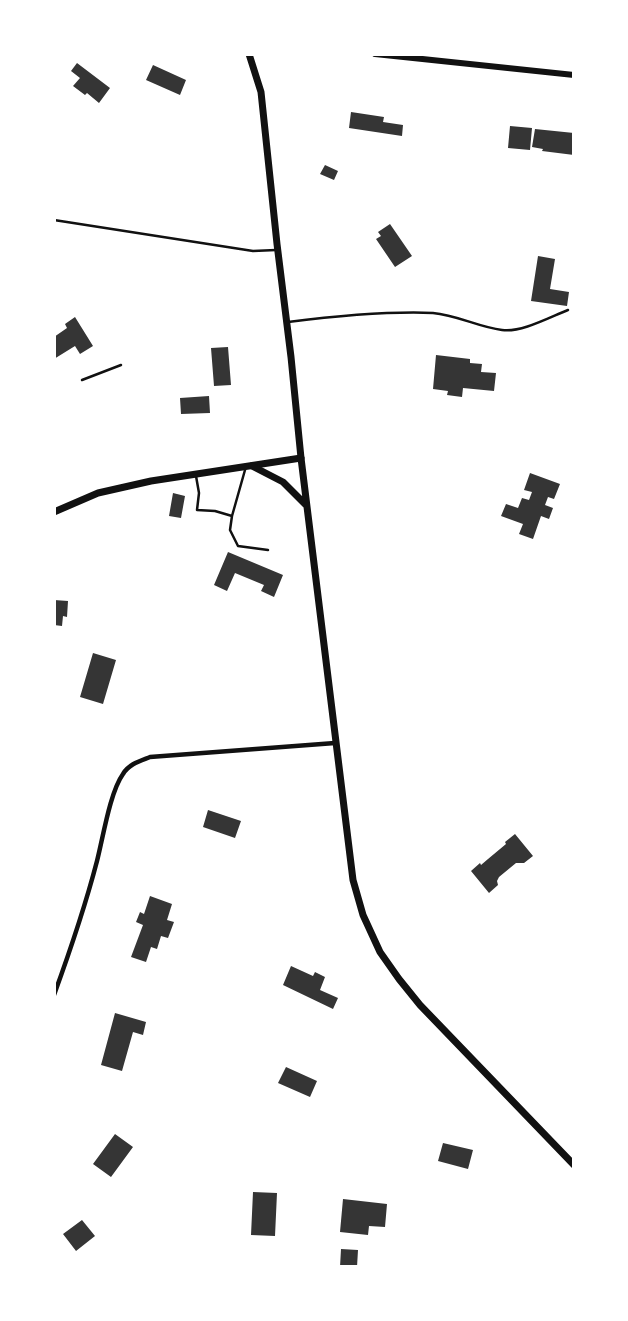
<!DOCTYPE html>
<html>
<head>
<meta charset="utf-8">
<style>
  body { margin:0 }
  #map { position:relative; width:628px; height:1321px; overflow:hidden; background:#fff; font-family:"Work Sans",sans-serif }
  canvas { display:block }
  .frame { position:absolute; inset:0; border:56px solid #fff; pointer-events:none }
</style>
</head>
<body>
<div id="map">
<canvas width="628" height="1321"></canvas>
<div class="frame"></div>
</div>
<script>
const context = document.querySelector('canvas').getContext('2d');
context.lineJoin = 'round';
function paint(path, color) { context.fillStyle = color; context.fill(path, 'evenodd'); }
function strokePath(path, color, width, dash) { context.strokeStyle = color; context.lineWidth = width; context.lineCap = dash ? 'butt' : 'round'; context.setLineDash(dash || []); context.stroke(path); }
paint(new Path2D(`
  M77 63 110 88 99 103 87 93 85 95 73 86 80 78 71 71Z
  M153 65 186 80 180 95 146 80Z
  M351 112 384 117 383 122 403 125 402 136 349 128Z
  M510 126 532 128 530 150 508 148Z
  M535 129 574 133V155L542 151 543 149 532 147Z
  M325 165 338 171 334 180 320 174Z
  M390 224 412 256 395 267 376 239 381 236 378 232Z
  M538 256 555 259 550 289 569 292 567 306 531 301Z
  M75 317 93 346 80 354 75 346 54 359V337L67 328 65 324Z
  M228 347 231 385 214 386 211 348Z
  M436 355 470 359V363L482 364 481 372 496 373 494 391 463 388 462 397 447 395 448 391 433 389Z
  M209 396 210 413 181 414 180 398Z
  M530 473 560 484 554 499 548 497 545 505 553 508 549 519 541 516 533 539 519 534 523 524 501 516 506 504 518 508 522 498 529 500 532 492 524 490Z
  M173 493 185 496 181 518 169 516Z
  M228 552 283 575 274 597 261 591 264 585 235 573 227 591 214 585Z
  M54 600 68 601 67 617 63 616 62 626 54 625Z
  M93 653 116 660 103 704 80 697Z
  M208 810 241 821 235 838 203 827Z
  M515 834 533 856 524 863H516L499 877 497 881 498 885 489 893 471 871 480 863 481 865 488 859 506 844 505 842Z
  M150 896 172 904 167 920 174 922 168 938 161 936 157 949 151 947 146 962 131 957 143 925 136 922 140 912 144 914Z
  M291 966 313 976 315 972 325 977 320 990 338 998 333 1009 283 985Z
  M115 1013 146 1022 143 1035 133 1032 122 1071 101 1065Z
  M286 1067 317 1081 310 1097 278 1083Z
  M115 1134 133 1147 111 1177 93 1164Z
  M443 1143 473 1150 468 1169 438 1161Z
  M253 1192 277 1193 275 1236 251 1235Z
  M343 1199 387 1204 385 1227 369 1226 368 1235 340 1232Z
  M82 1220 95 1236 76 1251 63 1234Z
  M341 1249 358 1250 357 1267H340Z`), '#353535');
strokePath(new Path2D(`
  M54 220 253 251 276 250
  M288 322C336 316 385 311 433 313 457 315 478 327 502 330 521 333 550 317 568 310
  M82 380 121 365
  M245 470 232 516 230 530 238 546 268 550
  M196 476 199 493 197 510 215 511 232 516`), '#111', 2.5);
strokePath(new Path2D(`
  M54 995C70 951 85 907 97 861 103 838 110 792 123 774 129 764 140 761 150 757L335 743`), '#111', 4.5);
strokePath(new Path2D(`
  M375 54 574 75`), '#111', 6);
strokePath(new Path2D(`
  M54 512 98 493 151 481 301 458`), '#111', 7);
strokePath(new Path2D(`
  M249 54 261 92 277 244 291 357 301 458 353 880 363 915 380 952 399 979 420 1005 574 1165
  M252 466 283 482 306 505`), '#111', 7);
</script>
</body>
</html>
